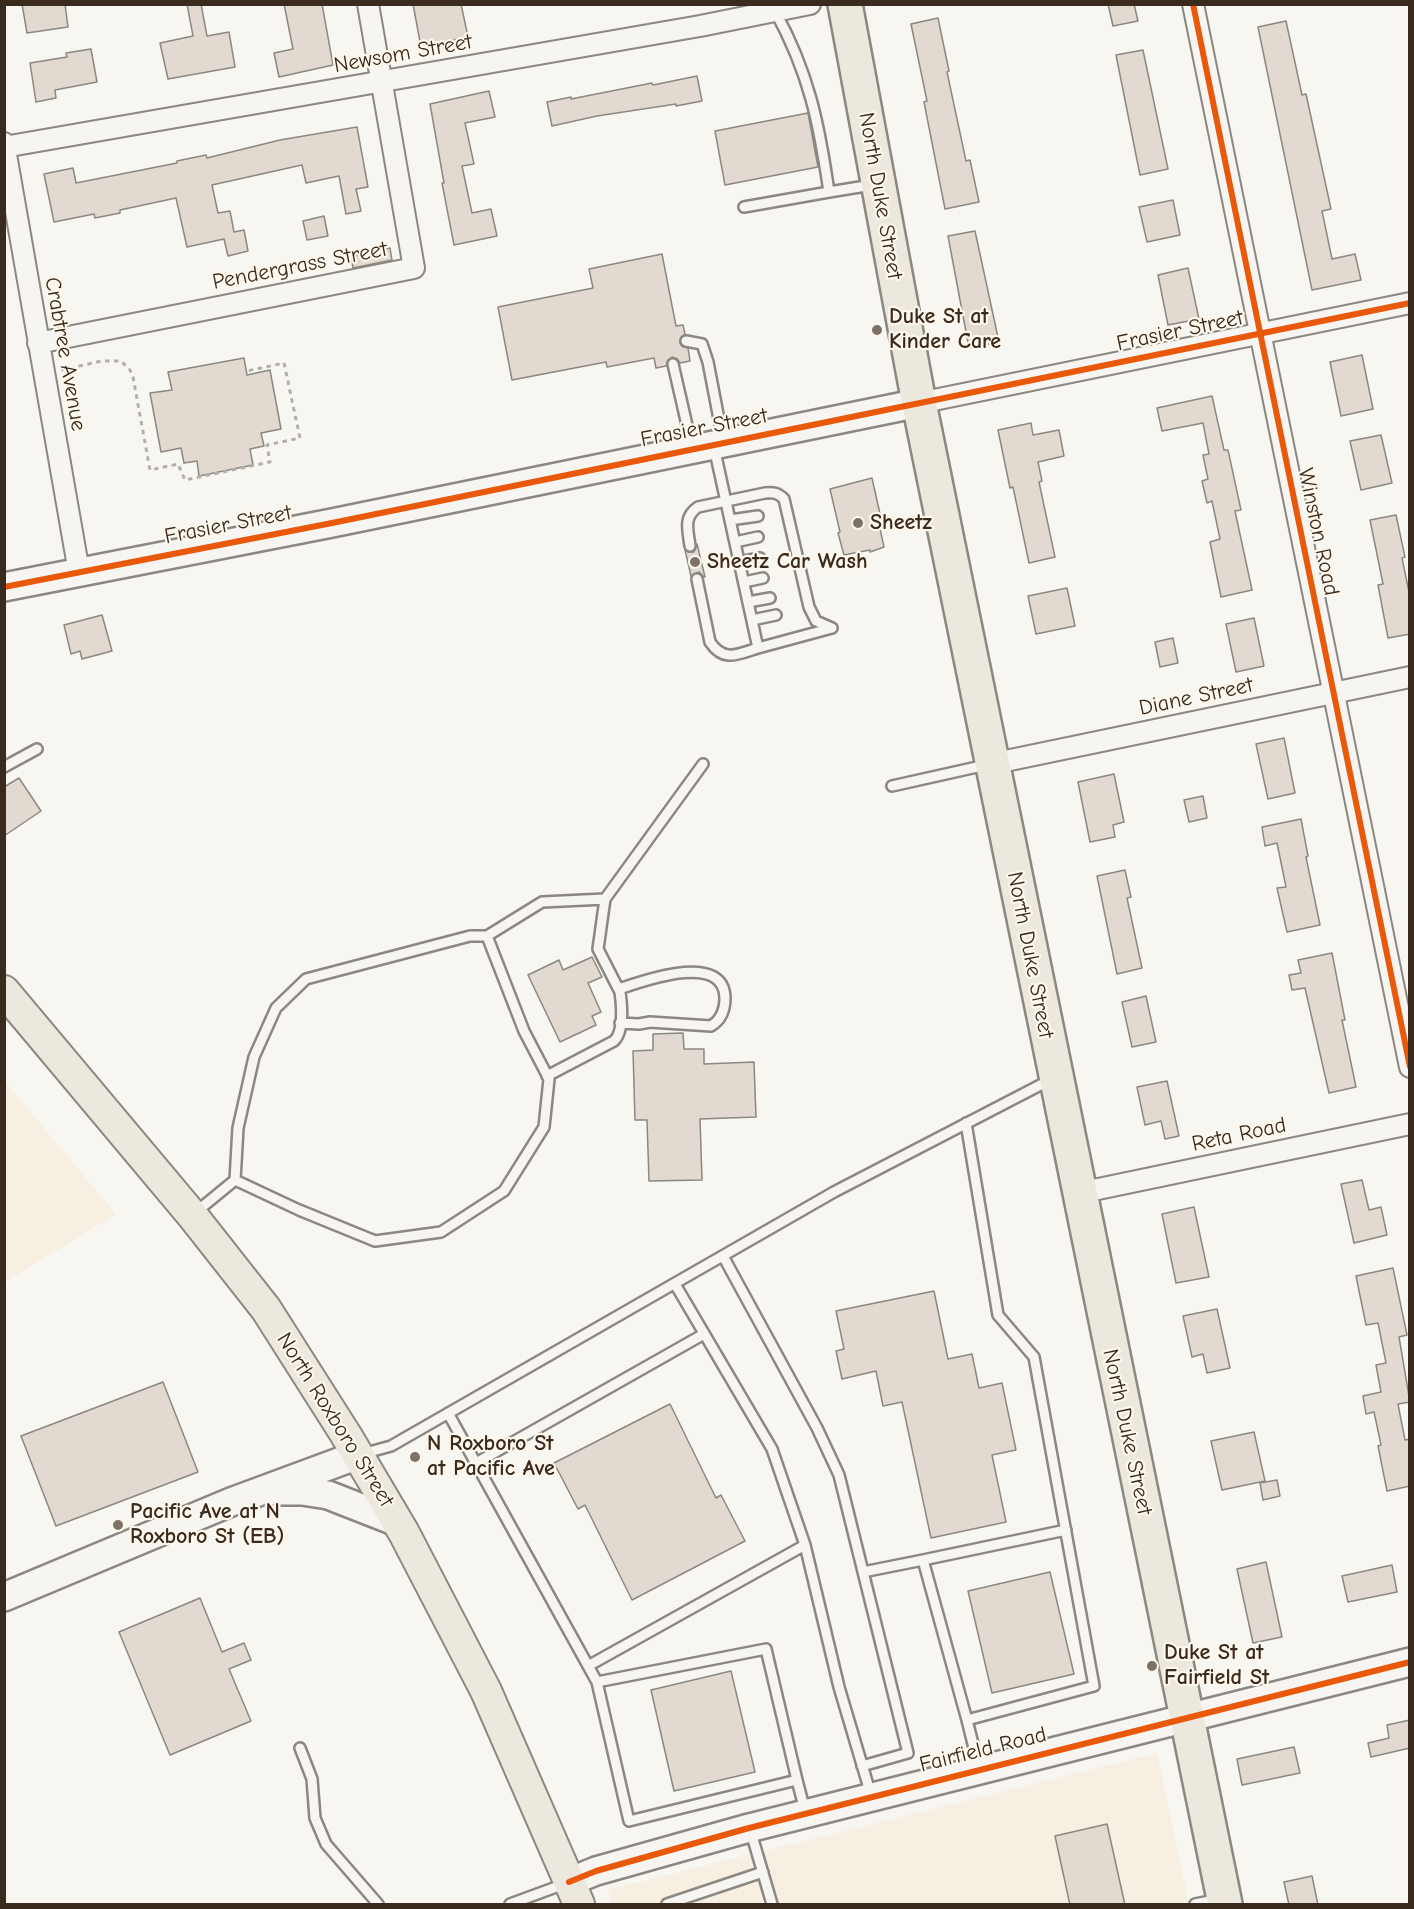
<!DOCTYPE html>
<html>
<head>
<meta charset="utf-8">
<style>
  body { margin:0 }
  #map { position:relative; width:1414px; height:1909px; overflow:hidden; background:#f8f6f0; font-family:"Comic Neue",sans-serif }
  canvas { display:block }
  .frame { position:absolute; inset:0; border:6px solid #3b2a1e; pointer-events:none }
</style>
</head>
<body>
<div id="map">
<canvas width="1414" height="1909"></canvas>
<div class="frame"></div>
</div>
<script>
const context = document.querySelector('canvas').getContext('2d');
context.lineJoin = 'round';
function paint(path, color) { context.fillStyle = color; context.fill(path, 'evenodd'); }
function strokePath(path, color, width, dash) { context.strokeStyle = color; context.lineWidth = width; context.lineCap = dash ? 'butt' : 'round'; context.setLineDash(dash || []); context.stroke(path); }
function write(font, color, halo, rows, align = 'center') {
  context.font = font + ' "Comic Neue",sans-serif'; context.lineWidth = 4.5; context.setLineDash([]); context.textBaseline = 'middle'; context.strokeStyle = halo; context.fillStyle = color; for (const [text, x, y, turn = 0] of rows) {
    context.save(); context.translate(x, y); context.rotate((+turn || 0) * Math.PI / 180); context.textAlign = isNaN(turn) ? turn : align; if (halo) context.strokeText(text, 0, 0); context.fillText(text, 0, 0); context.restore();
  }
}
paint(new Path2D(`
  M4 1080 116 1214 5 1282H4Z
  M1157 1753 1189 1904H613L607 1890Z`), '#f7efe1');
const building = new Path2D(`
  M22 4H65L68 27 27 33Z
  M187 4H201L207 36 229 32 235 67 168 79 160 43 193 36Z
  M284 4H322L333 65 279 77 274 53 293 49Z
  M413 4H461L468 37 421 47Z
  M1108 4H1134L1138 21 1113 26Z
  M938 18 949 71 947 72 966 161 970 160 979 202 945 209 924 102 927 101 911 24Z
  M1286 21 1302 95 1306 94 1331 209 1322 211 1332 259 1355 254 1361 280 1312 290 1258 27Z
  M91 49 97 82 55 90 56 98 36 102 30 63 67 57 66 53Z
  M1143 50 1168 169 1140 175 1116 55Z
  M697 76 702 101 676 106V104L597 116 552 126 547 102 571 97V99L652 83 653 85Z
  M489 91 495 117 465 123 474 164 462 166 472 213 491 209 497 236 454 245 442 183H444L430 104Z
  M808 113 818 167 725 185 715 131Z
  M357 127 368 187 356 189 361 211 346 214 339 176 306 183 302 165 212 185 218 213 230 211 234 232 244 230 248 251 228 256 224 239 187 247 176 198 120 210V213L95 218 94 214 54 222 44 174 73 168 76 183 177 163V161L206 155 207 158 280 140Z
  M1173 200 1180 235 1147 242 1139 207Z
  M324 216 328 236 307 240 303 221Z
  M975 231 999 342 969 348 948 236Z
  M390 248 392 260 353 268 351 257Z
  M662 254 676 326 683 325 685 334 681 337 680 343 682 346 688 348 690 361 680 363 677 359 672 357 668 360 666 366 656 368 654 358 607 367 606 362 512 380 498 307 593 288 589 269Z
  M1188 268 1199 319 1168 325 1158 275Z
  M1362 355 1373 409 1341 416 1330 362Z
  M244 358 247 375 270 370 281 429 261 433 264 446 250 449 253 465 199 476 197 461 184 463 181 448 161 452 150 393 172 390 168 372Z
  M1212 396 1224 450H1228L1241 510 1235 511 1252 590 1221 597 1210 542 1220 539 1212 501 1207 503 1202 481 1208 479 1203 455 1209 454 1203 423 1162 431 1157 408Z
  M1031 423 1033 435 1059 430 1064 456 1038 462 1042 481 1039 482 1055 557 1029 563 1013 487 1010 488 998 430Z
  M1381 435 1392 483 1361 490 1350 441Z
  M872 478 880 514 877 515 884 547 870 552V550L844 555 838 533 840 532 830 489Z
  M1396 515 1405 557 1402 558 1410 597V634L1388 638 1378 585 1383 584 1370 520Z
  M697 544 705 577H704L699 572 691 576 685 550 688 552H694Z
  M1067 588 1075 626 1036 634 1028 596Z
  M102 615 112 651 82 659 80 651 71 654 64 625Z
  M1254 618 1264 666 1236 672 1226 624Z
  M1173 638 1178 663 1160 667 1155 642Z
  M1284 738 1295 793 1268 799 1256 744Z
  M1114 774 1124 822 1113 825 1115 837 1090 842 1078 782Z
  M19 778 41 811 4 836V787Z
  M1203 796 1207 818 1189 822 1184 800Z
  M1301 819 1308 856 1306 857 1320 925 1287 932 1277 888 1286 887 1277 843 1265 846 1262 827Z
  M1125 870 1131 897 1127 898 1142 968 1117 974 1097 876Z
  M1332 953 1345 1020H1342L1356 1087 1329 1093 1305 988 1292 990 1289 975 1301 973 1298 960Z
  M592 957 602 977 588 983 601 1012 592 1016 596 1025 560 1042 528 975 559 960 563 970Z
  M1146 996 1156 1042 1132 1047 1122 1002Z
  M683 1033 684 1049H704V1064L754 1062 756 1117 700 1119 702 1180 649 1181 647 1120H635L633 1051 653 1050V1034Z
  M1167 1081 1179 1136 1165 1139 1161 1121 1145 1125 1137 1087Z
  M1362 1180 1369 1210 1381 1207 1387 1235 1354 1243 1341 1184Z
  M1194 1207 1209 1277 1176 1283 1162 1214Z
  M1393 1268 1407 1335 1399 1337 1410 1402 1398 1404 1405 1440 1410 1439V1486L1387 1491 1378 1446 1381 1445 1374 1412 1366 1414 1363 1396 1381 1392 1376 1365 1386 1363 1378 1323 1366 1325 1356 1276Z
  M934 1291 948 1359 972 1354 979 1388 1002 1383 1016 1450 992 1455 1006 1522 931 1538 902 1402 883 1406 876 1371 842 1379 836 1351 844 1349 836 1311Z
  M1217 1309 1230 1368 1207 1373 1203 1354 1192 1357 1183 1316Z
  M163 1382 198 1472 56 1526 21 1436Z
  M670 1404 716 1498 721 1495 745 1541 632 1600 585 1505 578 1509 554 1463Z
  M1254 1432 1265 1481 1222 1490 1211 1441Z
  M1277 1480 1280 1496 1263 1500 1260 1483Z
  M1266 1562 1282 1637 1253 1643 1237 1569Z
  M1392 1565 1397 1592 1348 1602 1342 1576Z
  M1050 1572 1074 1674 992 1693 968 1591Z
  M200 1598 222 1652 244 1643 251 1660 229 1669 251 1721 170 1755 119 1632Z
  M731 1671 755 1772 674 1791 651 1690Z
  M1410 1720V1748L1371 1757 1368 1743 1389 1738 1387 1725Z
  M1294 1747 1300 1773 1242 1785 1237 1759Z
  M1107 1824 1125 1905H1070L1055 1836Z
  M1312 1876 1318 1905H1289L1284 1882Z`);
paint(building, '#e2dad0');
strokePath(building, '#8b8781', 1.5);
const lane = new Path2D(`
  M775 11C809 73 819 123 829 192L872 185
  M744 207 829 192
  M686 341 702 344 708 362 723 440
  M673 364 692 447
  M714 447 758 648 832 628
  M730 520 758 516
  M735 542 758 537
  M690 546C688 530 683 517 698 507L765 493C774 492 778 493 784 499L809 607 816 621 832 628
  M739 562 760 558
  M697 579 710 642C724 663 738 654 758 648
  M744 582 763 578
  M748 602 770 598
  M752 620 776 615
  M4 767 37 749
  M892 786 986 765
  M487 936 542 902 605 899 703 764
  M619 989C643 981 724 951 725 998 725 1010 721 1020 711 1026L650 1022 639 1024 620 1023
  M547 1076 614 1041C624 1032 622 1005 620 992L598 949 605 899
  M966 1123 998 1315 1034 1357 1094 1686 967 1720 979 1768
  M196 1212 235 1180 238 1128 254 1057 276 1008 306 979 470 936H487L524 1031 549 1079 544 1127 504 1191 441 1232 375 1241 299 1210 235 1180
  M723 1256 817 1428 839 1475 908 1753 862 1766
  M675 1284 772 1449 805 1545 839 1687 871 1795
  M448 1413 597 1682 629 1821 797 1780 805 1811
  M362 1454 391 1446 834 1192 1050 1080
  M476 1463 704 1334
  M923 1560 1066 1530
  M863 1572 923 1560 967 1720
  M588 1666 805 1545
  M597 1682 766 1649 797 1780
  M300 1748 312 1779 315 1818 326 1844 378 1904
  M750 1829 772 1904
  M510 1904 567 1883
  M667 1904 763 1872
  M1195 1904 1219 1899`);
const street = new Path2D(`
  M1193 4 1410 1067
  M4 143 79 572
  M4 147 700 26 810 4
  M38 343 414 268 368 4
  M919 403 1410 303
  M991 764 1410 677
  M1079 1193 1410 1124`);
const secondary = new Path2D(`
  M4 587 332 523 919 403
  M274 1491H302L328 1495 397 1522
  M4 1597 231 1502 358 1455
  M569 1882 596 1871 749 1828 1410 1662`);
const primary = new Path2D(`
  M4 991 192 1215 266 1309 346 1435 404 1533 486 1691 579 1904`);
const highway = new Path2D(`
  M845 4 919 403 1225 1904`);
strokePath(lane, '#8b8781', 14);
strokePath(street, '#8b8781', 24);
strokePath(secondary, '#8b8781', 32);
strokePath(primary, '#8b8781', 34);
strokePath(highway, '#8b8781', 38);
strokePath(new Path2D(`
  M61 370 102 361H121L130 370 133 377 150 470 178 464 185 480 270 462 267 445 300 438 284 363 247 371`), '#b3b0ac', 3, [4.5, 4.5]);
strokePath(lane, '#f6f5f1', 9);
strokePath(street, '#f6f5f1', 20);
strokePath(secondary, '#f6f5f1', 27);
strokePath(primary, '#ede8dd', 30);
strokePath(highway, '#ede8dd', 33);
strokePath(new Path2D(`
  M1193 4 1410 1067
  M4 587 332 523 1410 303
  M569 1882 596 1871 749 1828 1410 1662`), '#e8590c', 6);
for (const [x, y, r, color] of [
  [877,330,6,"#7d7168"],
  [858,523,6,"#7d7168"],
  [695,562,6,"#7d7168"],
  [415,1457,6,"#7d7168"],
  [118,1525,6,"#7d7168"],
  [1152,1666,6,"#7d7168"]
]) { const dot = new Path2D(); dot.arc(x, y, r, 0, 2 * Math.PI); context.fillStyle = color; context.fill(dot); strokePath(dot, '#fbf7ec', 2); }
write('22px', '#3b2a1e', '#fbf7ec', [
  ["Newsom Street",403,54,-10],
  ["North Duke Street",880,196,80],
  ["Pendergrass Street",300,266,-11],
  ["Frasier Street",1180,331,-12],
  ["Crabtree Avenue",65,354,80],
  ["Frasier Street",704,428,-11],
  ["Frasier Street",228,525,-11],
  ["Winston Road",1318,532,78],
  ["Diane Street",1196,697,-12],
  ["North Duke Street",1030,955,79],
  ["Reta Road",1239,1135,-12],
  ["North Roxboro Street",335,1420,58],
  ["North Duke Street",1127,1432,78],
  ["Fairfield Road",983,1750,-14]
]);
write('bold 22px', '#3b2a1e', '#fbf7ec', [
  ["Duke St at",889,317],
  ["Kinder Care",889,342],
  ["Sheetz",870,523],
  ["Sheetz Car Wash",707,562],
  ["N Roxboro St",427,1444],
  ["at Pacific Ave",427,1469],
  ["Pacific Ave at N",130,1512],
  ["Roxboro St (EB)",130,1537],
  ["Duke St at",1164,1653],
  ["Fairfield St",1164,1678]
], 'left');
</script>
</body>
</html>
